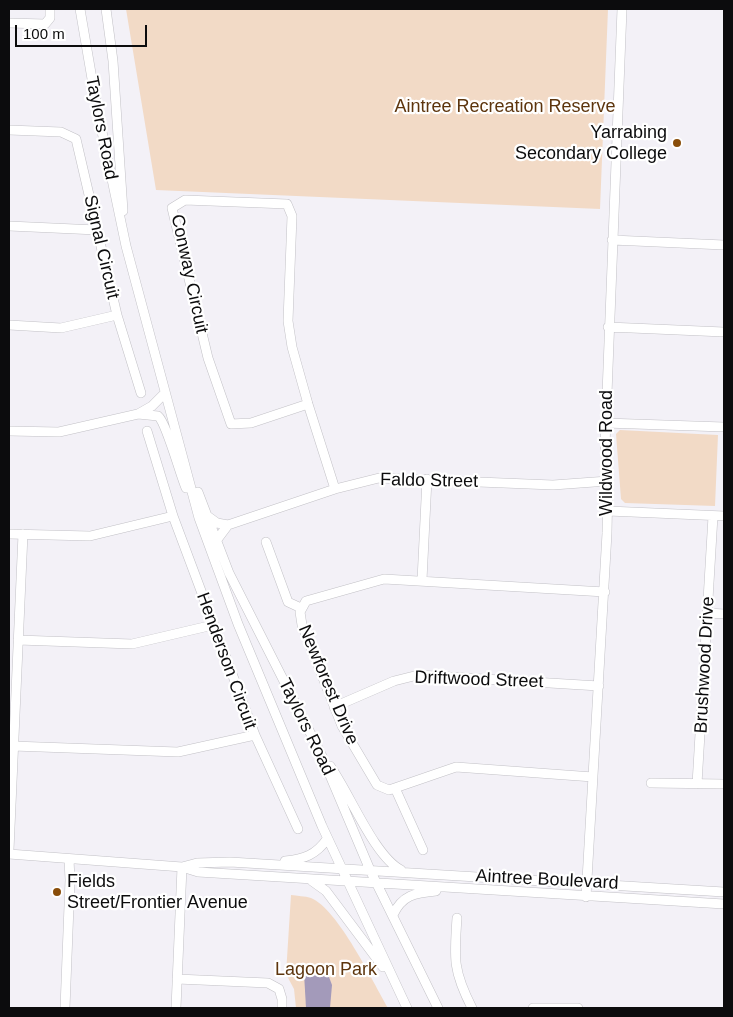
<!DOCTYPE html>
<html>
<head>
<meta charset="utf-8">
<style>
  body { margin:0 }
  #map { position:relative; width:733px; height:1017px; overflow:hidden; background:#f3f1f7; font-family:Helvetica,sans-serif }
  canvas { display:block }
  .frame { position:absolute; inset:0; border:10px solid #0c0c0d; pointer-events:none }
  .scale { position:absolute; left:15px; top:25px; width:132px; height:22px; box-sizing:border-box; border:2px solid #0c0c0d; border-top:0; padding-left:6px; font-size:15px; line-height:18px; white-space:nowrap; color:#0c0c0d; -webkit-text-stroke:4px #fff; paint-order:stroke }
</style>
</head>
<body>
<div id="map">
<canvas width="733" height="1017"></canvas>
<div class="frame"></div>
<div class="scale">100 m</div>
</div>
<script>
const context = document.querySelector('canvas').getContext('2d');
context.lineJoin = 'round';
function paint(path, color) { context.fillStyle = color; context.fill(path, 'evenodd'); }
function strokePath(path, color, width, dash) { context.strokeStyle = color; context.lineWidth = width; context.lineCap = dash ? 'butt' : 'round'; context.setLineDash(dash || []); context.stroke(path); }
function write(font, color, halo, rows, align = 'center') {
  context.font = font + ' Helvetica,sans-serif'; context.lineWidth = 4.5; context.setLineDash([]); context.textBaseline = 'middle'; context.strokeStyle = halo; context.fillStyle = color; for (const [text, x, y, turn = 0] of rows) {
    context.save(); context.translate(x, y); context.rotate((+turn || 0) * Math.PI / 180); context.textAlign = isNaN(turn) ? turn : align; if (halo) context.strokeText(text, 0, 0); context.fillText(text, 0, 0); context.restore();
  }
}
paint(new Path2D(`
  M126 9H608L600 209 156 190Z
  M620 430 718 435 715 506 625 503 621 499 616 434Z
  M291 895C297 896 305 896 311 898 338 909 373 982 388 1008H296L294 989 286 974Z`), '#f2dac6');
paint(new Path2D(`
  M314 967 326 969 332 985 330 1008H306L304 973Z`), '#a39aba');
const minor = new Path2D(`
  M80 9 97 108 126 246 199 518 238 624 322 826 407 1008
  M106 9 113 61 123 211
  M9 23 45 24 50 18V9
  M9 130 61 132 76 139 117 315 61 328 9 325
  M9 226 97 230
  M612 240 724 245
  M117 315 141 393
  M608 327 724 332
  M308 404 251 423 231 424 208 358 172 208 185 200 287 204 292 216 288 321 292 347 308 404 335 489
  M138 414 152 406 165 393
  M605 423 724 427
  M9 431 59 432 138 414 158 416C166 422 180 474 186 488
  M147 431 173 516
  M198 492 229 573 321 754 370 870 438 1008
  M608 511 724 516
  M206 515 217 523 228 525
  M228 525 335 489 379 478 553 485 608 481
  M9 534 90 536 173 516 255 735 178 752 13 746
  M216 541 228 525
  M266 542 288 602 301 608
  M422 580 427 479
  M708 613 724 614
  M18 640 132 644 213 625
  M334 707 394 681 418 675 599 686
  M255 735 298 829
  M330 766C349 792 374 856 401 870
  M593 777 456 767 389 790 377 785 342 726 302 625 300 612 306 601 384 579 605 592
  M651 783 724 784
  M697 784 713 516
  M395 788 423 850
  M9 850 23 534
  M9 854 182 867 198 872 724 904
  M285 861C304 859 316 855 327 839
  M182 867 197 863 230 862 724 892
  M312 881 326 891 383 967
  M586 897 607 533 608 481 605 445 622 9
  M393 915C402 895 415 893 436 891
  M457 918C454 959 453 971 472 1008
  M177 979 268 983 279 989 282 999V1008
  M65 1008 70 880 69 859
  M176 1008 182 867
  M533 1008H578`);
strokePath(minor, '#c2c1c6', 10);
strokePath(minor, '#fff', 9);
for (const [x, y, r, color] of [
  [677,143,5,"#894d0a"],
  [57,892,5,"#894d0a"]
]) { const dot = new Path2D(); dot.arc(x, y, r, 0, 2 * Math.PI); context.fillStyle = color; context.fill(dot); strokePath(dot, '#fff', 2); }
write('18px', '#5d350d', '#fff', [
  ["Aintree Recreation Reserve",505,107],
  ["Lagoon Park",326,970]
]);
write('18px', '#0c0c0d', '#fff', [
  ["Taylors Road",101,128,79],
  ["Signal Circuit",101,247,77],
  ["Conway Circuit",189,274,78],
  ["Wildwood Road",607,453,-90],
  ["Faldo Street",429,481,1],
  ["Henderson Circuit",226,661,70],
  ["Brushwood Drive",705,665,-87],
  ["Driftwood Street",479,680,2],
  ["Newforest Drive",328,685,67],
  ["Taylors Road",306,727,64],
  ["Aintree Boulevard",547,880,3]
]);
write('18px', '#0c0c0d', '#fff', [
  ["Yarrabing",667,133],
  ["Secondary College",667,154],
  ["Fields",67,882,"left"],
  ["Street/Frontier Avenue",67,903,"left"]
], 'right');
</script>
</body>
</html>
